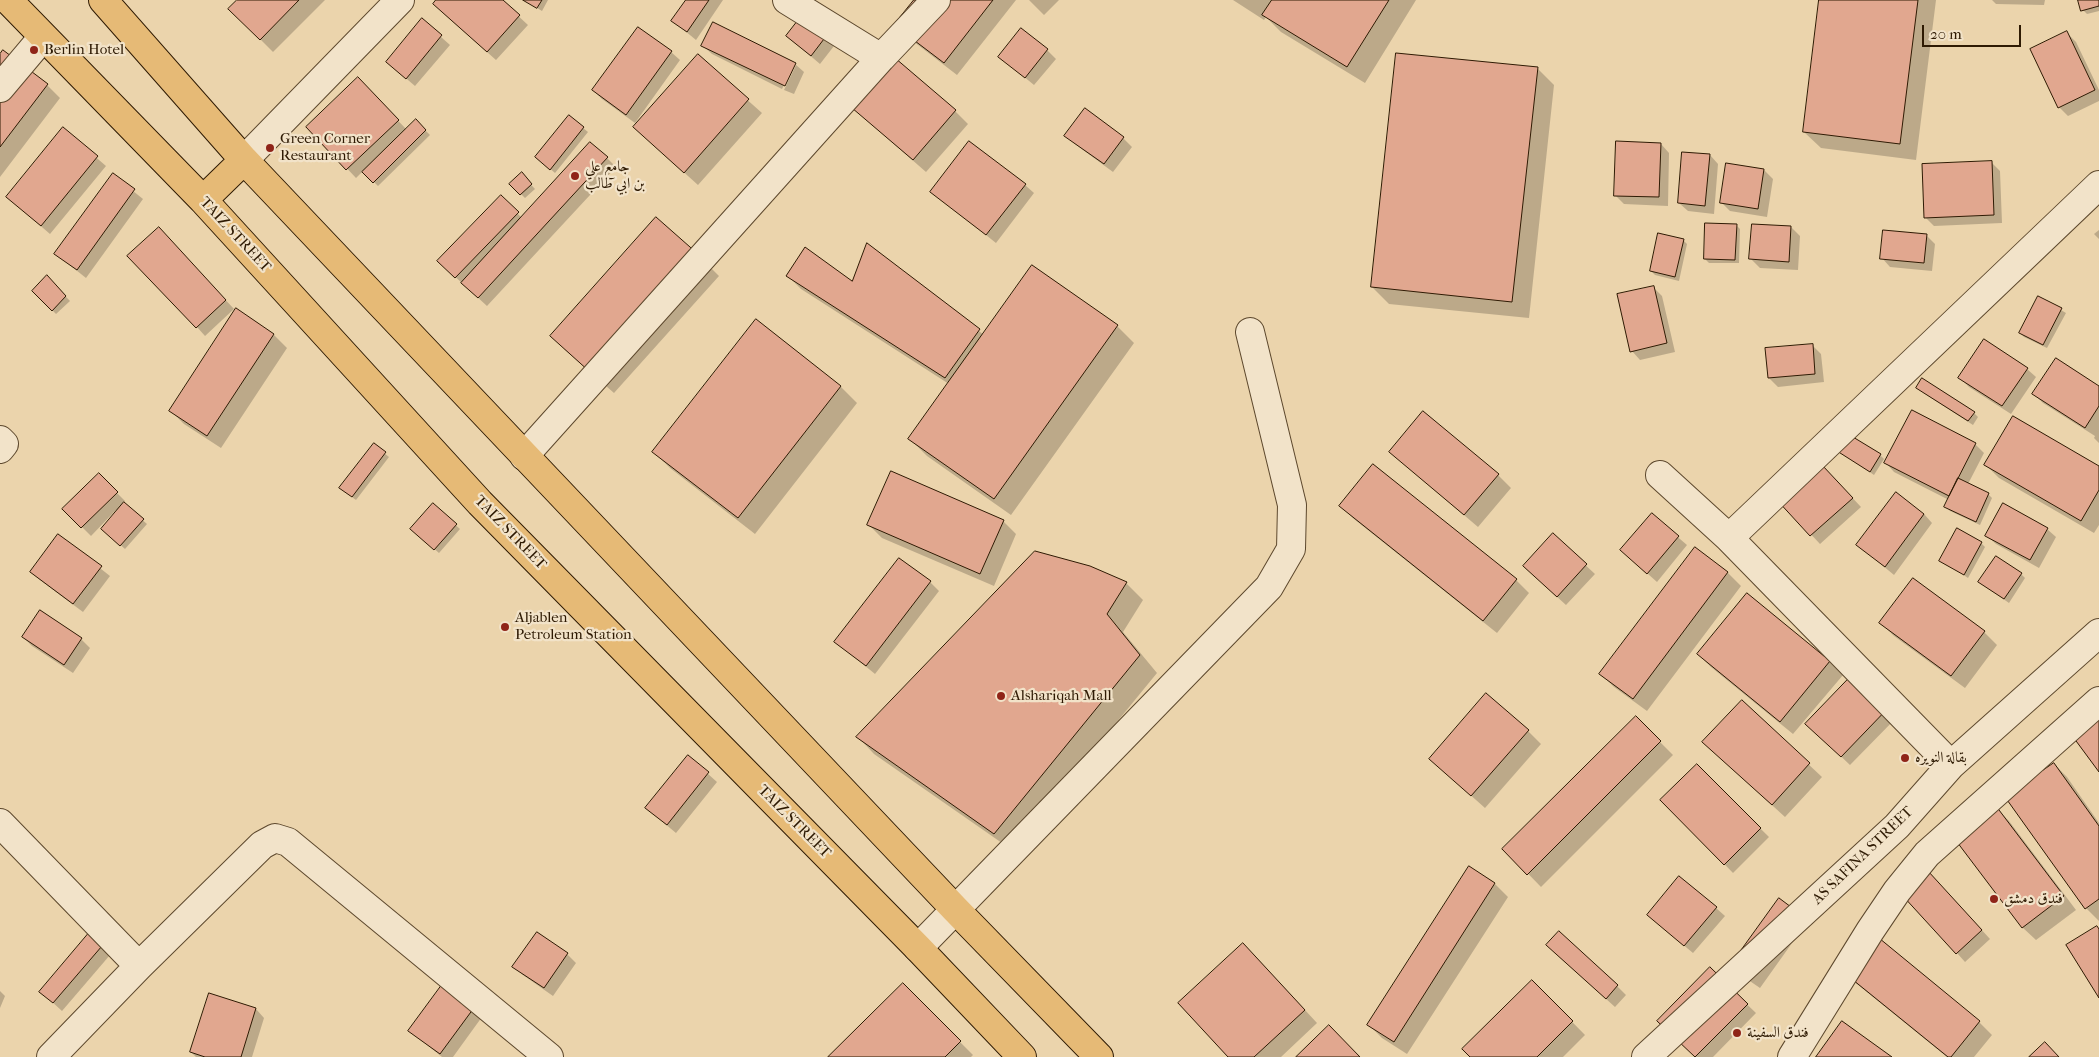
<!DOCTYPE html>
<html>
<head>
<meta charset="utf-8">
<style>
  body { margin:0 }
  #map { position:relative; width:2099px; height:1057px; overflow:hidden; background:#ebd4ac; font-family:"IM FELL French Canon",serif }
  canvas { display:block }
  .scale { position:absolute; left:1922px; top:25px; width:99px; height:22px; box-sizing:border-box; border:2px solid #2e1a03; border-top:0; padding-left:6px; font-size:15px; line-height:18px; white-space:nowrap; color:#2e1a03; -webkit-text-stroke:4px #f2e3c9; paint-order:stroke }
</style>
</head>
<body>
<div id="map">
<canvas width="2099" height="1057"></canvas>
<div class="scale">20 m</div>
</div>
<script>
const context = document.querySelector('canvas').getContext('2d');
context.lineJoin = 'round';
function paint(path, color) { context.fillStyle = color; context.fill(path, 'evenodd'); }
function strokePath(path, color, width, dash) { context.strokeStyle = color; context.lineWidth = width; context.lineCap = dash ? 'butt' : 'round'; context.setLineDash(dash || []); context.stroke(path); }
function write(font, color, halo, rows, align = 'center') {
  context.font = font + ' "IM FELL French Canon",Amiri,serif'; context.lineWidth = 4.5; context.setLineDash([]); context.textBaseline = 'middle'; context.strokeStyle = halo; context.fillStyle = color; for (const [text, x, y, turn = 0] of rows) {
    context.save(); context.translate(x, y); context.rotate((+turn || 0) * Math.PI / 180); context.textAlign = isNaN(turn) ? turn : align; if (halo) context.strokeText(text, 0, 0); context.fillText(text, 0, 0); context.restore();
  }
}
paint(new Path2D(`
  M239 0H325L273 52 230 9Z
  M438 0H501L528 25 496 60 443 13Z
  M524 0H548L542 11Z
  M688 0H723L696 40 673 21Z
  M915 0H1016L957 75 909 38Z
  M1029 0H1059L1044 15Z
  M1233 0H1416L1365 83 1281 32 1266 17 1264 20Z
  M1820 0H1936L1916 160 1821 148 1804 132Z
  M1992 0H2045L2044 5 1996 4Z
  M2080 0H2099V11L2087 14 2083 10Z
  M815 1 848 28 820 64 787 36Z
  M422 20 450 45 415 86 387 62Z
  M2067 33 2076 42 2099 90V101L2068 116 2059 107Z
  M703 46 795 64 804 72 794 94 784 90 796 65H794L782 89 712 54Z
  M1047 50 1056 59 1034 85 1000 57Z
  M3 52 47 85 60 98 0 177V56Z
  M671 52 680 60 635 123 602 99 593 90Z
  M698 56 762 113 698 185 648 140Z
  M1537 68 1554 85 1529 318 1389 304 1372 287Z
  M358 79 407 130 416 121 430 135 378 186 363 171 356 178 308 127Z
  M846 102 955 111 968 124 926 172Z
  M583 128 588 132 555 173 541 161Z
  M63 129 106 166 50 234 7 197Z
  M1066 135 1123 138 1132 147 1113 172 1075 144Z
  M1661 144 1669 153 1668 206 1624 204 1615 195Z
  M1710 155 1718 164 1714 214 1688 211 1679 203Z
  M607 158 616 167 487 306 438 261 501 197 522 218Z
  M1991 162 2000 171 2002 223 1934 226 1925 217Z
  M1727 164 1764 170 1773 179 1767 217 1730 211 1721 202Z
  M521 174 535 189 525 198 511 184Z
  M113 175 143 199 86 278 56 254Z
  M1025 185 1034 193 996 243 932 192Z
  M1736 225 1740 229 1739 263H1709L1705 259Z
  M1791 227 1800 236 1798 270 1760 268 1751 259Z
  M2099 230V239L2094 234Z
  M1926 235 1935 244 1932 271 1890 267 1882 258Z
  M167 237 234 309 205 336 197 327Z
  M1683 240 1687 244 1679 281 1655 275 1651 271Z
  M868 245 984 335 1117 326 1134 343 1011 515 927 456 910 439 949 384 801 289 788 276 852 283Z
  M706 263 719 276 614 393 564 349Z
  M47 277 70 301 56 314 33 291Z
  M1653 287 1662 296 1675 352 1640 360 1632 351Z
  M2039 297 2066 313 2047 348 2024 337 2020 333Z
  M274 335 287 348 221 448 184 424 171 411Z
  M1812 345 1821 354 1824 382 1778 387 1769 378Z
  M2027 369 2036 377 2011 414 1969 387 1960 378Z
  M840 386 857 403 755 534 670 468 653 451Z
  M2099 387V443L2094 438 2095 436 2043 403 2034 394Z
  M1922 392 1974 413 1978 417 1973 425Z
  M1975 444 1984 453 1968 484 1988 494 1992 498 1980 525 1950 511 1946 507 1949 500 1894 472 1886 463Z
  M374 445 389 457 356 500 345 492Z
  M1839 451 1880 455 1884 459 1874 475Z
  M1390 452 1498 475 1511 488 1478 527Z
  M1816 459 1861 507 1820 544 1767 487Z
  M1986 465 2099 468V525L2094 533 1999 478Z
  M99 475 125 501 123 503 147 524 125 549 107 533 118 512 116 510 91 536 64 509Z
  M433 505 460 529 439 553 416 533Z
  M1341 506 1516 580 1529 593 1497 633 1354 519Z
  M1924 514 1932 523 1894 575 1858 545Z
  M1652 515 1687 545 1657 582 1621 550Z
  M1003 521 1016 534 994 586 882 538 869 525Z
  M2047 529 2056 537 2039 568 1996 544 1987 536Z
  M58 535 110 576 83 612 40 580 31 572Z
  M1553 535 1595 574 1566 605 1533 575Z
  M1981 543 1985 547 1968 578 1941 560Z
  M1695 548 1728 573 1741 586 1647 711 1614 687 1601 674Z
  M1090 567 1126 583 1143 600 1123 632 1157 673 1012 850 874 754 858 737Z
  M2021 574 2025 578 2009 603 1979 582Z
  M930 582 939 591 875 674 836 642Z
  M1747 594 1830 662 1843 675 1793 734 1711 667 1698 654Z
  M1881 623 1984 632 1997 645 1965 688 1894 636Z
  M23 637 81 639 90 648 73 673 32 646Z
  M1857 672 1900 714 1850 765 1807 724Z
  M1742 702 1822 777 1785 817 1717 755Z
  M1636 718 1673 755 1541 887 1504 849Z
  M1528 731 1541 744 1485 808 1430 759Z
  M688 756 717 782 676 833 646 808Z
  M2054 764 2067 777 2099 823V921L2086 908Z
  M1697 766 1769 837 1733 873 1662 800Z
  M1996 808 2009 821 2076 910 2036 940 2022 927Z
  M1937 881 1990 939 1965 962 1957 953Z
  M1495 884 1508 897 1407 1054 1382 1038 1369 1025Z
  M1716 908 1725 916 1693 953 1657 923Z
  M1807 922 1760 988 1741 975Z
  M94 929 116 948 62 1011 50 1000Z
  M567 954 576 963 553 996 523 975 514 967Z
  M1556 954 1617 986 1626 995 1615 1007Z
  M1256 957 1317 1023 1281 1057H1230Z
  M1710 969 1756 1013 1713 1057H1696L1659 1021Z
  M448 979 487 1010 453 1057H442L410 1031Z
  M1852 980 1979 1022 1992 1035 1974 1057H1947Z
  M1532 981 1585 1035 1563 1057H1472Z
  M903 985 973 1055 971 1057H830Z
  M0 991 5 996 0 1008Z
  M256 1009 264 1018 252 1057H196L191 1052Z`), '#0003');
const building = new Path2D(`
  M237 0H299L260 40 228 9Z
  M436 0H503L520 15 487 52 433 4Z
  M523 0H542L537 8Z
  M686 0H709L687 32 671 21Z
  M814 0 840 18 811 56 786 36Z
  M914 0H993L944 63 894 25Z
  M1272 0H1389L1347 67 1262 15Z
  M1819 0H1918L1900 144 1803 132Z
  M2078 0H2099V6L2081 11Z
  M422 18 442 35 406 79 386 62Z
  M713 22 796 63 785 86 701 46Z
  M638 27 672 51 626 115 592 90Z
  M1021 28 1048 49 1025 78 998 57Z
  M2067 31 2095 90 2058 108 2030 49Z
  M3 50 48 84 0 147V54Z
  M888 52 956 110 913 160 845 102Z
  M1396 53 1538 67 1512 302 1371 287Z
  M698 54 749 99 684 173 633 127Z
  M358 77 399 120 346 170 306 127Z
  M1085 108 1124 137 1104 164 1064 136Z
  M569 115 584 127 550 170 535 157Z
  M416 119 426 130 373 183 362 172Z
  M63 127 98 156 41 226 6 197Z
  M969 141 1026 184 986 235 930 192Z
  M1616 141 1661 143 1659 197 1614 196Z
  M590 142 608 157 478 298 461 283Z
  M1682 152 1710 154 1705 206 1678 203Z
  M1992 161 1994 215 1924 218 1922 164Z
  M1726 163 1764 169 1758 209 1720 203Z
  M522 172 532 184 520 195 509 184Z
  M113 173 135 189 77 270 54 254Z
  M501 195 519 212 455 278 437 261Z
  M656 217 707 262 600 381 550 336Z
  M1705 223 1737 224 1735 260 1704 259Z
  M1752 224 1791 226 1789 262 1749 259Z
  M159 227 226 300 196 328 127 256Z
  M1883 230 1927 234 1924 263 1880 259Z
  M1658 233 1684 239 1675 277 1650 271Z
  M867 243 980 329 945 378 786 276 805 247 852 281Z
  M1032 265 1118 325 994 499 908 439Z
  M47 275 66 296 52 311 32 291Z
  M1654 286 1667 343 1630 352 1617 294Z
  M2038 296 2062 308 2043 345 2019 333Z
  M236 308 274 334 207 436 169 411Z
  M756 319 841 386 738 518 652 452Z
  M1984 339 2028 368 2002 406 1958 378Z
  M1813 344 1815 374 1768 378 1765 348Z
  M2056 358 2099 386V406L2085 428 2032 394Z
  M1922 378 1975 412 1968 421 1916 388Z
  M1912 410 1976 443 1949 496 1884 463Z
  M1423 411 1499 474 1464 515 1389 452Z
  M2013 416 2099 466V490L2081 521 1984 465Z
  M1848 434 1881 454 1870 472 1837 451Z
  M374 443 386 452 352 497 339 488Z
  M1807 449 1853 498 1810 536 1765 487Z
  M1373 464 1517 579 1483 621 1339 506Z
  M891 471 1004 520 980 574 867 525Z
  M99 473 118 492 81 528 62 509Z
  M1958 478 1989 493 1976 522 1944 507Z
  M1896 492 1924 514 1885 567 1856 545Z
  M124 502 144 519 120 546 101 529Z
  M433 503 457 524 434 550 410 529Z
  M2003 503 2048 528 2030 560 1985 536Z
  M1652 513 1679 536 1647 574 1620 550Z
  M1957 528 1982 542 1964 575 1939 561Z
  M1553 533 1587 564 1557 597 1523 566Z
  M58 534 102 566 73 604 30 572Z
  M1695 547 1728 572 1633 699 1599 674Z
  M1035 551 1090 566 1127 582 1107 614 1140 655 994 834 856 737Z
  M1996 556 2022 573 2004 599 1978 582Z
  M899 558 931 581 866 666 834 642Z
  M1913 578 1985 631 1951 676 1879 623Z
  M1747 593 1830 661 1780 722 1697 654Z
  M40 610 82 638 64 665 22 637Z
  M1857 670 1892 704 1841 757 1805 724Z
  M1486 693 1529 730 1471 796 1429 759Z
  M1742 700 1810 763 1772 805 1702 742Z
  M2099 702V772L2065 726Z
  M1636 716 1661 741 1527 875 1502 849Z
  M688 755 709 772 667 825 645 808Z
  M2054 763 2099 826V899L2085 909 2005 797Z
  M1697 764 1761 828 1724 865 1660 800Z
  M1996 806 2064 896 2022 928 1954 838Z
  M1469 866 1495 883 1394 1042 1367 1025Z
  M1928 871 1982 930 1956 954 1902 895Z
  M1679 876 1717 907 1684 946 1647 915Z
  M1779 898 1799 913 1750 980 1730 966Z
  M2097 926 2099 929V998L2066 945Z
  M94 927 108 939 53 1003 39 992Z
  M1868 929 1980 1021 1951 1057H1948L1837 967Z
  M1559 931 1618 985 1606 999 1546 945Z
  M537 932 568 953 544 988 512 967Z
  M1243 943 1305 1010 1254 1057H1228L1178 1003Z
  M1710 967 1748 1004 1695 1057 1657 1021Z
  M447 978 479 1001 440 1054 408 1031Z
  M1532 980 1573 1021 1537 1057H1470L1462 1049Z
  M903 983 961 1041 945 1057H828Z
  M209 993 256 1008 241 1057H205L190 1052Z
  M1842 1021 1892 1057H1816Z
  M1329 1025 1360 1057H1296Z
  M2045 1042 2059 1057H2029Z`);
paint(building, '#e1a78f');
strokePath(building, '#2e1a03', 1);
const minor = new Path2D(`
  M787 0 881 58
  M0 88 43 37
  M244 160 400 0
  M0 440 4 444 0 449
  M524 456 881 58 936 0
  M1660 475 1729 538 1951 765
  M1729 538 2099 185
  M0 823 139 966
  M918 948 1269 587 1291 549 1292 505 1250 332
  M51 1057 139 966 262 845 275 838 288 842 549 1057
  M1646 1057 1897 826 1951 765 2099 633
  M1792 1057 1870 931 1897 891 1927 854 2099 701`);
const highway = new Path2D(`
  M8 0 203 200 480 503 918 948 1022 1057
  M103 0 244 160 955 909 1099 1057
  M203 200 244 160`);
strokePath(minor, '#5d482d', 30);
strokePath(highway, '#2e1a03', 30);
strokePath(minor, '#f2e3c9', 28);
strokePath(highway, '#e6ba76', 28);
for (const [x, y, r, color] of [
  [34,50,5,"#8f2418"],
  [270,148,5,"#8f2418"],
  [575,176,5,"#8f2418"],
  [505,627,5,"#8f2418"],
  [1001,696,5,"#8f2418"],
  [1905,758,5,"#8f2418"],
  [1994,899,5,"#8f2418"],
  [1737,1033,5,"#8f2418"]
]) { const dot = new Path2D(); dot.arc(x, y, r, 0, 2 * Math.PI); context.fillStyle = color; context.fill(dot); strokePath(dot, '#f2e3c9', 2); }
write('15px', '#2e1a03', '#f2e3c9', [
  ["Berlin Hotel",44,50],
  ["Green Corner",280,139],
  ["Restaurant",280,156],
  ["جامع علي",585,167],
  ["بن ابي طالب",585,184],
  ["Aljablen",515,618],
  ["Petroleum Station",515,635],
  ["Alshariqah Mall",1011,696],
  ["بقالة النويره",1915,758],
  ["فندق دمشق",2004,899],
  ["فندق السفينة",1747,1033]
], 'left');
write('15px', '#2e1a03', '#f2e3c9', [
  ["TAIZ STREET",235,235,47],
  ["TAIZ STREET",510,533,46],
  ["TAIZ STREET",794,822,45],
  ["AS SAFINA STREET",1863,856,-44]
]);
</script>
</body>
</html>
